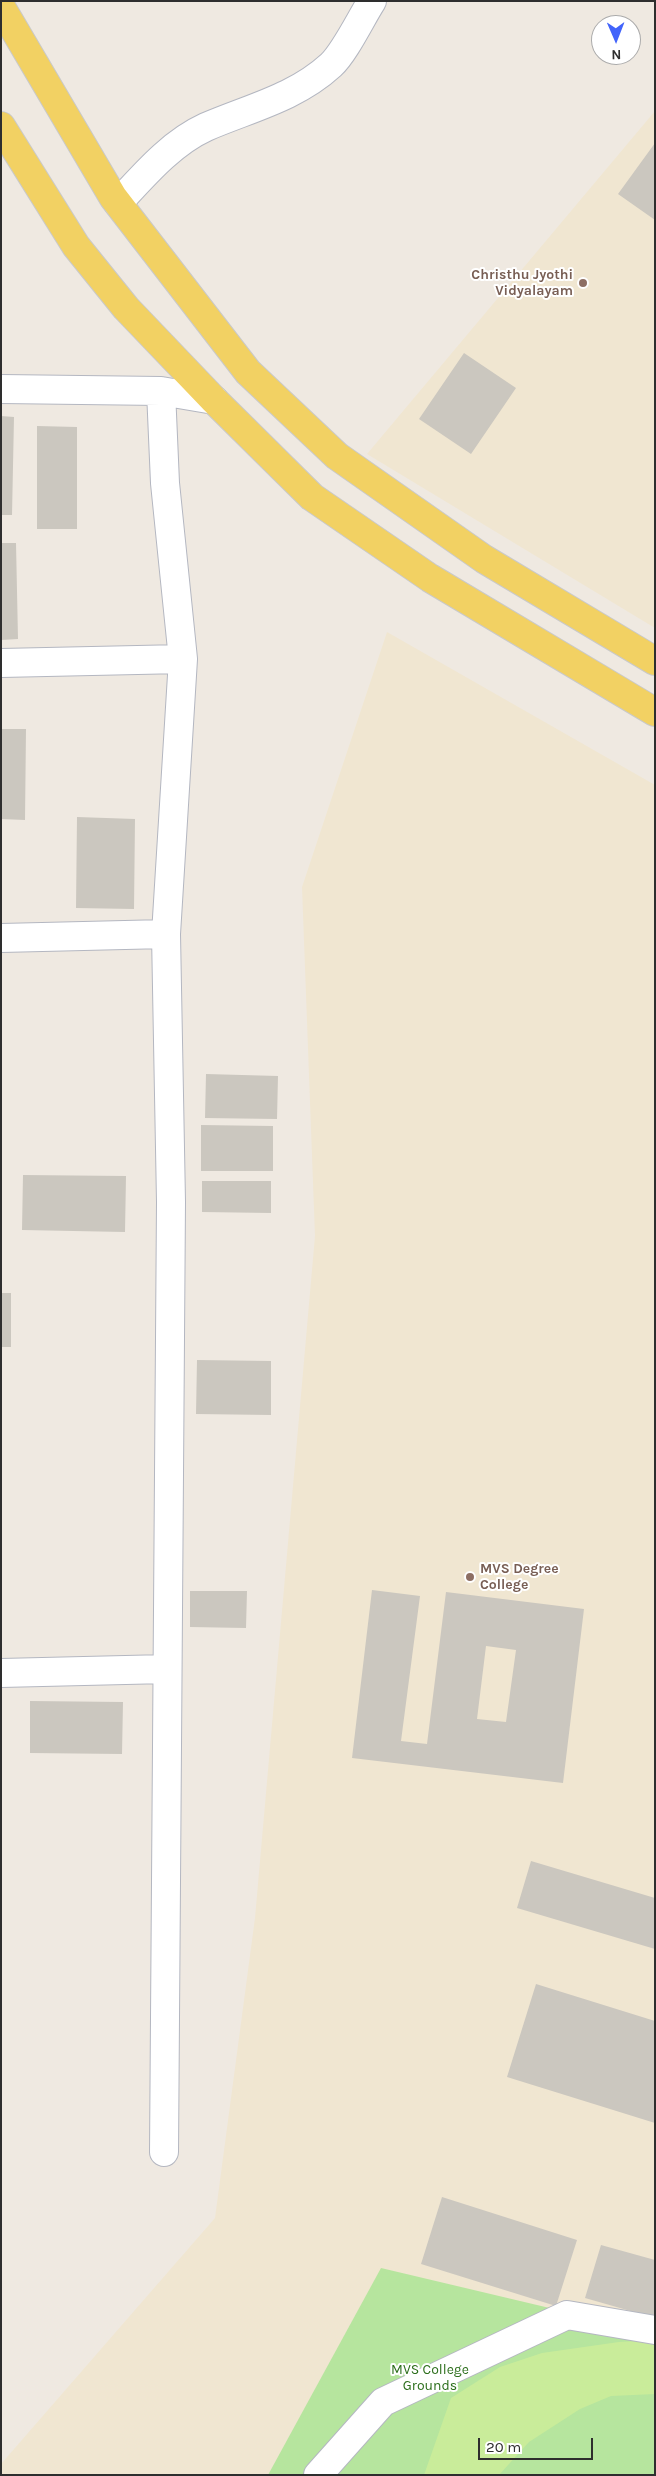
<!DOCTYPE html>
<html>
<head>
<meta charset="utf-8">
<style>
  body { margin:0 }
  #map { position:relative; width:656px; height:2476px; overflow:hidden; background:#efe9e1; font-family:Karla,sans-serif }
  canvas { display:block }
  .frame { position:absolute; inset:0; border:2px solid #2e2e2e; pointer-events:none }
  .north { position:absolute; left:591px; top:15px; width:50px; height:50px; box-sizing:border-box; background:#fff; border:1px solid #ababab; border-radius:50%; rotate:179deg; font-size:14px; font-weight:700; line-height:20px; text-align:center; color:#2e2e2e }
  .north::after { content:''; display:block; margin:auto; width:18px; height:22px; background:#4264fb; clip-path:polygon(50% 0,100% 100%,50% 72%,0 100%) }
  .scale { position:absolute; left:478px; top:2438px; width:115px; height:22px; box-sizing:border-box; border:2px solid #2e2e2e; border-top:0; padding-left:6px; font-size:15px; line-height:18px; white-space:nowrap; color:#2e2e2e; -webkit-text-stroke:4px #fff; paint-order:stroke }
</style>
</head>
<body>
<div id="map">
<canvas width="656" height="2476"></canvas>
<div class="frame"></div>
<div class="north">N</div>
<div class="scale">20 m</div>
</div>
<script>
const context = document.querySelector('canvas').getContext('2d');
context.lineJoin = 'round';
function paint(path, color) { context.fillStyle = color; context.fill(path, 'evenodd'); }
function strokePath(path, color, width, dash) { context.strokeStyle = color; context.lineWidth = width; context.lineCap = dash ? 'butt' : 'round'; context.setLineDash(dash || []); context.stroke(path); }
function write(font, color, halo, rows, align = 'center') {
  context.font = font + ' Karla,sans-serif'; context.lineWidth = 4; context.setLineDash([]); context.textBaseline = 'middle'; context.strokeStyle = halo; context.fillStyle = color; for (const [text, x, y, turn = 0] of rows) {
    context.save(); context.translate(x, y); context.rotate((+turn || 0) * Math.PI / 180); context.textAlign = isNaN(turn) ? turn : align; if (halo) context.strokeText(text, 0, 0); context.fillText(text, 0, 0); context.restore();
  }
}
paint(new Path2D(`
  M655 111V628L367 454Z
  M387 632 655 785V2475H1V2464L215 2218 255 1918 315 1236 302 887Z`), '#f0e6d1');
paint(new Path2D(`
  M381 2268 655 2333V2475H268Z`), '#b6e59e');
paint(new Path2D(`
  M655 2340V2394L611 2396 580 2409 529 2442 499 2475H424L451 2398 500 2367 542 2353 619 2342Z`), '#c9ec9a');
paint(new Path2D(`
  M655 143V220L618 194Z
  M464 353 516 388 471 454 419 419Z
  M1 416 14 417 12 515H1Z
  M37 426 77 427V529H37Z
  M1 543H16L18 639 1 640Z
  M1 729H26L25 820 1 819Z
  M77 817 135 819 134 909 76 908Z
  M206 1074 278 1076 277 1119 205 1118Z
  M201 1125 273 1126V1171H201Z
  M23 1175 126 1176 125 1232 22 1230Z
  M202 1181H271V1213L202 1212Z
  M1 1293H11V1347H1Z
  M197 1360 271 1361V1415L196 1414Z
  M372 1590 420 1596 401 1741 427 1744 446 1592 584 1609 563 1783 352 1758ZM486 1646 516 1650 506 1722 477 1719Z
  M190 1591H247L246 1628 190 1627Z
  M30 1701 123 1702 122 1754 30 1753Z
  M531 1861 655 1898V1949L517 1908Z
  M536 1984 655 2021V2123L507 2077Z
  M442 2197 577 2240 556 2306 421 2264Z
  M601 2245 655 2260V2318L585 2298Z`), '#cbc7bf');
const street = new Path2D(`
  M118 203C144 175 171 143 206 127 250 108 295 98 331 65 345 52 361 18 372 1
  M1 389 161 391 214 400
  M161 391 165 483 183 659
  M1 663 183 659 166 934
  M1 938 166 934 171 1202 164 2152
  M1 1673 167 1669
  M318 2475 383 2402 567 2315 655 2330`);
const primary = new Path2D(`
  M1 7 113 197 248 372 337 456 484 559 655 661
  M1 126 76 246 126 308 214 400 312 497 430 578 655 712`);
strokePath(street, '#b4b7c1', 30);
strokePath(primary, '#c9c9c9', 30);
strokePath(street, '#fff', 28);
strokePath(primary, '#f2d163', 28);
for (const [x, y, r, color] of [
  [583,283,5,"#8d6e63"],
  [470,1577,5,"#8d6e63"]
]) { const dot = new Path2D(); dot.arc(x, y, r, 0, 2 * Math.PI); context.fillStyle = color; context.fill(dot); strokePath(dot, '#fff', 2); }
write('bold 14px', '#785e54', '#fff', [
  ["Christhu Jyothi",573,275],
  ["Vidyalayam",573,291],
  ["MVS Degree",480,1569,"left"],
  ["College",480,1585,"left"]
], 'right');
write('14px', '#2c6e1b', '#fff', [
  ["MVS College",430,2370],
  ["Grounds",430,2386]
]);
</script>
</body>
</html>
